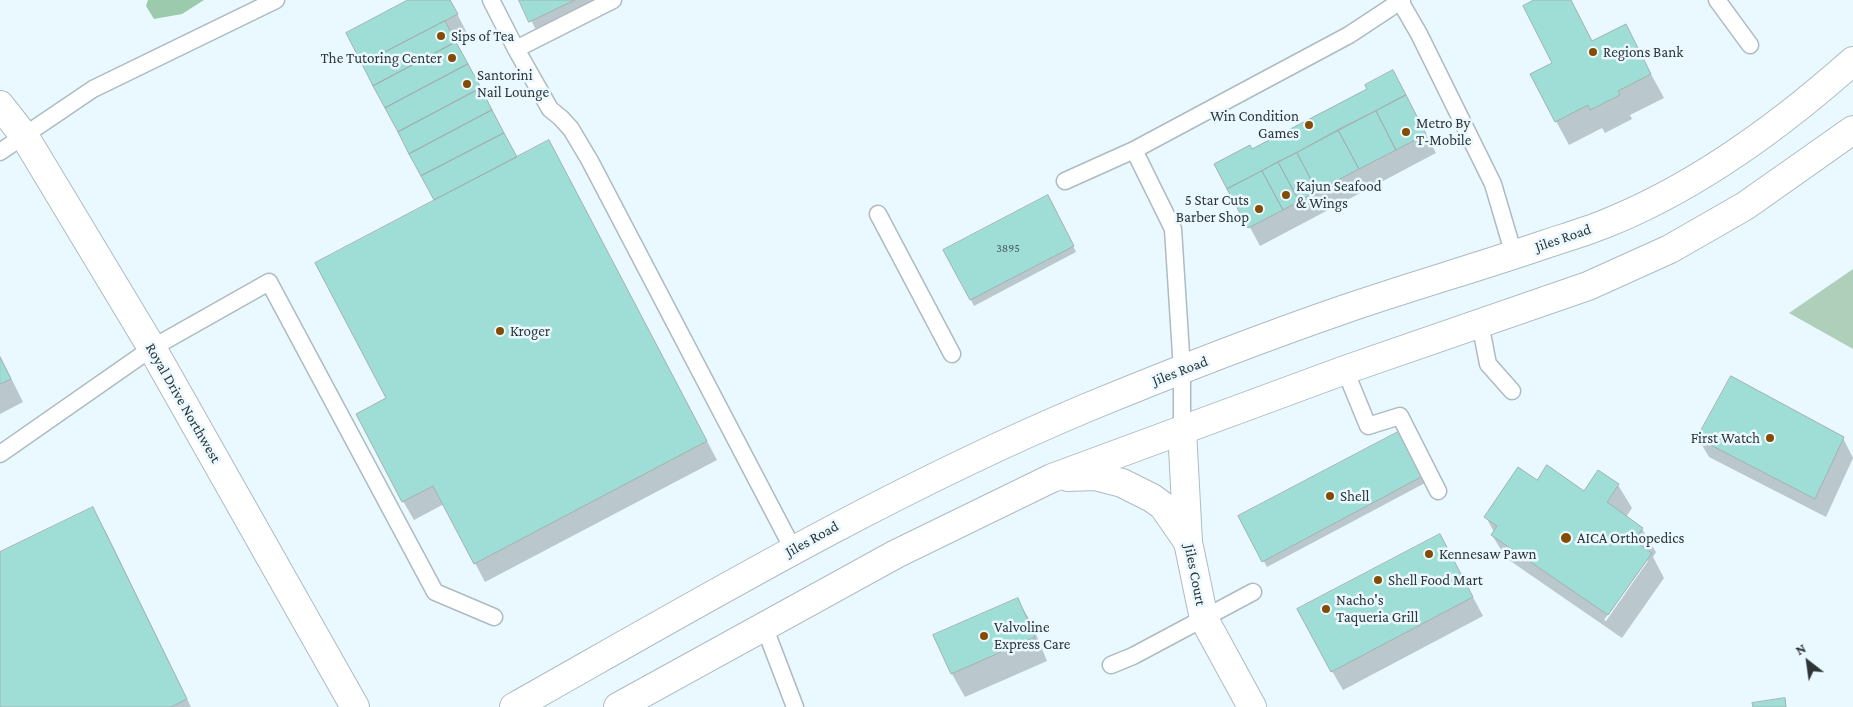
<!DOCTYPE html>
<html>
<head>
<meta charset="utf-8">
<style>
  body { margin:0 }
  #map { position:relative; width:1853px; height:707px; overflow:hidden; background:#e9f9ff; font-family:"Crimson Pro",serif }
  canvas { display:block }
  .north { position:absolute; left:1783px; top:637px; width:50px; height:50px; -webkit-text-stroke:4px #e9f9ff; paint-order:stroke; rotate:330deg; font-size:14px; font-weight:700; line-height:20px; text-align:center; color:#2f3537 }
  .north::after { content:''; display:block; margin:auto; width:18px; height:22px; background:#2f3537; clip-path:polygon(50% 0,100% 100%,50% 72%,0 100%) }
</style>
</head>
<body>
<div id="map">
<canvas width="1853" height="707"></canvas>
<div class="north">N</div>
</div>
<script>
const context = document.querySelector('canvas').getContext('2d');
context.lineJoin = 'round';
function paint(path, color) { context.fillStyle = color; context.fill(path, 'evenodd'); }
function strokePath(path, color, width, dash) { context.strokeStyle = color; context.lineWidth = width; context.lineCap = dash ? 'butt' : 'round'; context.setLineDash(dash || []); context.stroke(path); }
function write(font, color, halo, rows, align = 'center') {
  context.font = font + ' "Crimson Pro",serif'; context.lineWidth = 5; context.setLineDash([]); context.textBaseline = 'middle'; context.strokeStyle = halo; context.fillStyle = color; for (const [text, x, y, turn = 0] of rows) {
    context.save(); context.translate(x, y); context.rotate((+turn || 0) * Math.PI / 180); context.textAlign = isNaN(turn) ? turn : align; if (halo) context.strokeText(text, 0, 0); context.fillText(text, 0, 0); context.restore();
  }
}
paint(new Path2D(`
  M1853 269V349L1789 313Z`), '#afcfba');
paint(new Path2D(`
  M148 0H204L182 14 154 19 146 6Z`), '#9ccaac');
paint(new Path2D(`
  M410 0H450L467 33 455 40 517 158 559 160 717 460 485 582 444 504 414 520 403 501 388 399 435 201 347 33Z
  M521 0H612L541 40Z
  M1537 0H1570L1593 43 1625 26 1664 98 1630 115 1632 119 1605 133 1602 128 1569 145 1531 75 1554 64Z
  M1369 89 1403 91 1436 153 1260 246 1216 164 1252 150Z
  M1051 202 1076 252 974 306 945 250Z
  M0 356 23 402 0 414Z
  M1397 433 1425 483 1267 567 1239 516Z
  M1698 438H1843L1853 458 1826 517 1709 457Z
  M1537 482 1585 492 1618 485 1632 508 1626 517 1642 529 1656 552 1653 557 1664 578 1622 638 1506 558 1492 535 1494 532 1486 517ZM1646 560 1648 561 1606 621 1604 620Z
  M92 509 106 532 191 707H0V554Z
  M1450 554 1483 616 1343 690 1332 671Z
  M1017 599 1031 622 1047 661 965 697 952 674 935 635Z`), '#0003');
const building = new Path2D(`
  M408 0H450L458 14 362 64 346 33Z
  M519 0H575L529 22Z
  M1534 0H1571L1592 41 1626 24 1651 74 1618 91 1620 95 1590 110 1588 105 1555 122 1530 74 1552 63 1523 6Z
  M445 21 456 42 373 86 362 64Z
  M456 42 468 64 385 108 373 86Z
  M468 64 481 88 398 132 385 108Z
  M1393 70 1406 95 1227 189 1214 164 1250 145 1252 149 1367 89 1365 85Z
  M481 88 492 110 409 154 398 132Z
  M1406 95 1426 134 1396 150 1376 111Z
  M492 110 504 133 421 176 409 154Z
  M1376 111 1396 150 1359 169 1338 130Z
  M1338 130 1359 169 1317 191 1297 153Z
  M504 133 517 157 434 200 421 176Z
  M549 140 707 441 474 564 433 486 402 502 356 414 386 398 315 263Z
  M1297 153 1317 191 1299 201 1278 162Z
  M1278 162 1299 201 1283 210 1262 171Z
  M1262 171 1283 210 1248 228 1227 189Z
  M1048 195 1074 246 970 300 943 250Z
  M0 357 11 379 0 384Z
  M1731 376 1844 437 1815 499 1697 438Z
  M1398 432 1423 476 1262 562 1238 516Z
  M1547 465 1584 491 1598 470 1619 484 1607 502 1643 528 1634 541 1652 553 1608 615 1491 535 1497 526 1484 517 1518 467 1537 480Z
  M93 507 187 699 171 707H0V552Z
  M1440 534 1473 597 1331 672 1297 609Z
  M1018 598 1035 637 951 674 933 635Z
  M1785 698 1786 707H1753L1752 703Z`);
paint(building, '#9fded7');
strokePath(building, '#a1b2b0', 1);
const lane = new Path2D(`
  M491 0 516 49 550 109 561 118 571 129 590 161 793 549
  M1717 0 1750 45
  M1400 1 1419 34 1493 184 1514 255
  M516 49 613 0
  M1134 150 1173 229 1182 370V430
  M0 152 93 89 276 0
  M1065 181 1134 150 1349 35 1402 0
  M878 214 952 354
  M1480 323 1488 364 1512 391
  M1345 370 1368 426 1400 416 1438 491
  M0 454 152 348 269 282 435 592 494 617
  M764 626 795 707
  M1111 665 1133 656 1253 592`);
const street = new Path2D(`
  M0 105 25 137 152 348 355 707
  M1182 430 1188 542 1204 619 1252 707`);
const secondary = new Path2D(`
  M1068 477 1095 476 1122 483 1152 498 1163 506 1188 542
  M514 707C702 601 886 492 1086 408 1171 373 1258 339 1345 309 1412 286 1479 267 1546 244 1564 238 1584 232 1602 225 1694 189 1780 126 1853 61
  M618 707 896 554 1052 478 1345 370 1588 286 1670 249 1745 206 1853 130`);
strokePath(lane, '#acbcc1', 19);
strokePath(street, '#acbcc1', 30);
strokePath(secondary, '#acbcc1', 30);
strokePath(lane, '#fff', 16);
strokePath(street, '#fff', 28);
strokePath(secondary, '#fff', 28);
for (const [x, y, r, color] of [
  [441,36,5,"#864b03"],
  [1593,52,5,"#864b03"],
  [452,58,5,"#864b03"],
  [467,84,5,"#864b03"],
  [1309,125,5,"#864b03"],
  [1406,132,5,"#864b03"],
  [1286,195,5,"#864b03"],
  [1259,209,5,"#864b03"],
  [500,331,5,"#864b03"],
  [1770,438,5,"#864b03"],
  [1330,496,5,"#864b03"],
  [1566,538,6,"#864b03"],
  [1429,554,5,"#864b03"],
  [1378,580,5,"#864b03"],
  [1326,609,5,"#864b03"],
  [984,636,5,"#864b03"]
]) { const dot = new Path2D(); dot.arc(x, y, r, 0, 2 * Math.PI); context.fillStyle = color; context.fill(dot); strokePath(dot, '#e9f9ff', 2); }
write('12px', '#4b5f5f', null, [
  ["3895",1008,248]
]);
write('15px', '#2f3537', '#e9f9ff', [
  ["Sips of Tea",451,36],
  ["Regions Bank",1603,52],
  ["The Tutoring Center",442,58,"right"],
  ["Santorini",477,75],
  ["Nail Lounge",477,92],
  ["Win Condition",1299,116,"right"],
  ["Games",1299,133,"right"],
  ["Metro By",1416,123],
  ["T-Mobile",1416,140],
  ["Kajun Seafood",1296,186],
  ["& Wings",1296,203],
  ["5 Star Cuts",1249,200,"right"],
  ["Barber Shop",1249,217,"right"],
  ["Kroger",510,331],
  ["First Watch",1760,438,"right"],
  ["Shell",1340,496],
  ["AICA Orthopedics",1577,538],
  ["Kennesaw Pawn",1439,554],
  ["Shell Food Mart",1388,580],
  ["Nacho's",1336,600],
  ["Taqueria Grill",1336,617],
  ["Valvoline",994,627],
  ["Express Care",994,644]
], 'left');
write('15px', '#2f3537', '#e9f9ff', [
  ["Jiles Road",1563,238,-19],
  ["Jiles Road",1180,371,-21],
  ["Royal Drive Northwest",183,403,60],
  ["Jiles Road",812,539,-29],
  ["Jiles Court",1195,575,79]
]);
</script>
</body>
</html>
